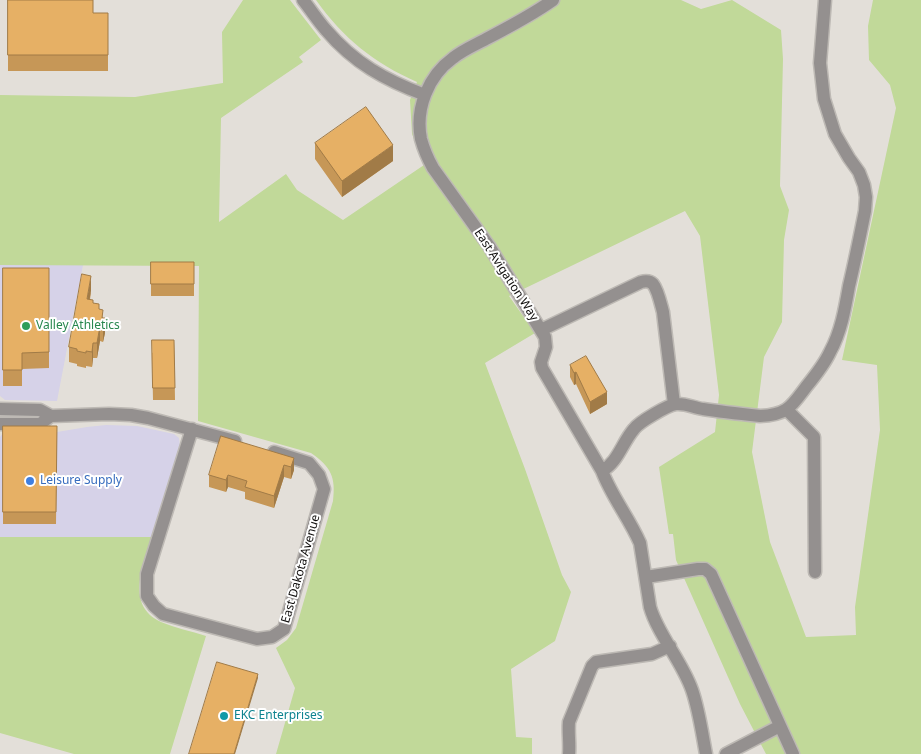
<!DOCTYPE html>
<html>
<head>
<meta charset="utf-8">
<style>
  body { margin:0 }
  canvas { display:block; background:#e3dfd9 }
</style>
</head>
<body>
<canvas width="921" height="754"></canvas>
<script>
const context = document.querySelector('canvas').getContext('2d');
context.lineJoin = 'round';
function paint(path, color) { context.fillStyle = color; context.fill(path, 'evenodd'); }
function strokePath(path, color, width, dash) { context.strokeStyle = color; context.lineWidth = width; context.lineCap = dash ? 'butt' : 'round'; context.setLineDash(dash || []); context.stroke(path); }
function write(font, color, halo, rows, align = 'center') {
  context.font = font + ' "Noto Sans",sans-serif'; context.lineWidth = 4; context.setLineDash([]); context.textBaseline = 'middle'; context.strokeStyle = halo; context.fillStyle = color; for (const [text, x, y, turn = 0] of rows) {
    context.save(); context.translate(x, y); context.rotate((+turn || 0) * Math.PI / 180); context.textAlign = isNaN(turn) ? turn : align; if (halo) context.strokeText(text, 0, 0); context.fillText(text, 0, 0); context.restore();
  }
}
paint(new Path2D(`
  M0 265H83L57 401 5 400 0 396Z
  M106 425 137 426 174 434 179 438 180 446 152 537H0V437L3 433 57 432 87 427Z`), '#d6d2e8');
paint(new Path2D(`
  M243 0H290L321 40 299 57 303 62 221 118 219 222 286 174 297 190 343 220 424 165 412 134 410 100 417 82C374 63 343 38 316 0H681L701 9 732 0 781 30 783 59 780 186 789 210 784 240 782 322 764 357 752 452 770 542 806 637 856 635 855 607 880 430 877 365 842 360 896 108 890 85 869 60 868 26 873 0H921V754H766L740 704 676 560 673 534H669L659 467 715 432 719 395 700 236 685 211 509 296 535 333 485 363 525 469 562 575 571 592 555 641 511 669 516 737 532 738V754H276L295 688 276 648 287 640 296 628 333 501C336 477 331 467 311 453L198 421 199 266 0 265V95L135 97 223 83 222 32Z
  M0 537H152C143 566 125 605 161 622 175 628 191 631 206 636L170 754H74L0 733Z`), '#c1d999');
const minor = new Path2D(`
  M303 0C311 10 318 21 326 30 354 63 385 80 425 95
  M553 0C532 15 509 27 486 39 475 45 463 50 453 58 428 76 415 109 421 139 424 150 428 159 433 168L489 246 545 337 546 347 541 362 542 368 602 471C612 497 629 518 640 543L650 607C658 635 682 661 692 690 699 710 702 733 706 754
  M541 330 641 282C645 281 650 281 653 284 658 290 661 305 663 312L674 404
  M0 409 40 410 51 416
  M787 410 814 437 815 572
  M0 424H40L51 416 109 414 131 415 148 418 235 441
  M192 429 147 574V596L154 606 163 614 257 639 272 637 284 629 324 489 319 475 309 463 274 452
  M602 471C618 462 622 443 634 429 639 422 668 405 676 404 686 403 694 408 703 409 722 412 741 414 760 416 787 415 791 407 806 387 815 376 824 365 830 352 841 332 845 309 849 286 855 261 860 236 865 211L866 197 864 185 859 172 849 158 835 134 824 99 820 63 825 0
  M646 577 698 569H705L711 574 793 754
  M569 754C570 743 568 733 569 722L592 666 596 662 652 654 670 646
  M726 754 780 726`);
strokePath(minor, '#bdb9b4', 15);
strokePath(minor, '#94908f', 12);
paint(new Path2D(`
  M8 0 93 13H108V71H8Z
  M315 143 393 161 342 197 315 159Z
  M151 262H194V296H151Z
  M3 268H49V368L22 369V386H3Z
  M91 291 90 300 99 309 103 318 105 333 103 342 100 341 97 358H93L92 367 86 366V368L77 366V364L69 362V347Z
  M174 340 175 400H153L152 353Z
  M570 365 607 404 590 414 576 384 574 385 570 377Z
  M3 426H57L56 524H3Z
  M294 458V470L291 479 284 477 274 508 245 499V492L228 487 226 492 209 487V475Z`), '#c69757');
paint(new Path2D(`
  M393 145V161L342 197V181Z
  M91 276V291L87 314V299Z
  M105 318V333L103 342V327Z
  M100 326V341L97 358V343Z
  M93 343V358L92 367V352Z
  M576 372V384L574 385V373Z
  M607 392V404L590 414V402Z
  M294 458V470L291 479V467Z
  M284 465V477L274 508V496Z
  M228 475V487L226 492V480Z
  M258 674V678L235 754H234Z`), '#a17b47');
const building = new Path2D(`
  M8 0H93V13H108V55H8Z
  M366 107 393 145 342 181 315 143Z
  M151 262H194V284H151Z
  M3 268H49V352L22 353V370H3Z
  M82 274 91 276 87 299 93 300V303L99 304V309L103 310 102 318H105L103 327 100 326 97 343H93L92 352 86 351V353L77 351V349L69 347Z
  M152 340H174L175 388H153Z
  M586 356 607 392 590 402 576 372 574 373 570 365Z
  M3 426H57L56 512H3Z
  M221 436 294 458 291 467 284 465 274 496 245 487 247 481 228 475 226 480 209 475Z
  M217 662 258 674 234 754H189Z`);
paint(building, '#e6b065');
strokePath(building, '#a17b47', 1);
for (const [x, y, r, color] of [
  [26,326,5,"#2e9e5b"],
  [30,481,5,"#3f7fe0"],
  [224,716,5,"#0f9aa8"]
]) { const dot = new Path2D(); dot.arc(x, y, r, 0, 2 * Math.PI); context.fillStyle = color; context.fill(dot); strokePath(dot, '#fff', 2); }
write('12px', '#100e0d', '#fff', [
  ["East Avigation Way",506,275,57],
  ["East Dakota Avenue",301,569,-74]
]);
write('12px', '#27864d', '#fff', [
  ["Valley Athletics",36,326]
], 'left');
write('12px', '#366cbe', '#fff', [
  ["Leisure Supply",40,481]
], 'left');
write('12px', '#0d838f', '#fff', [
  ["EKC Enterprises",234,716]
], 'left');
</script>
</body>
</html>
